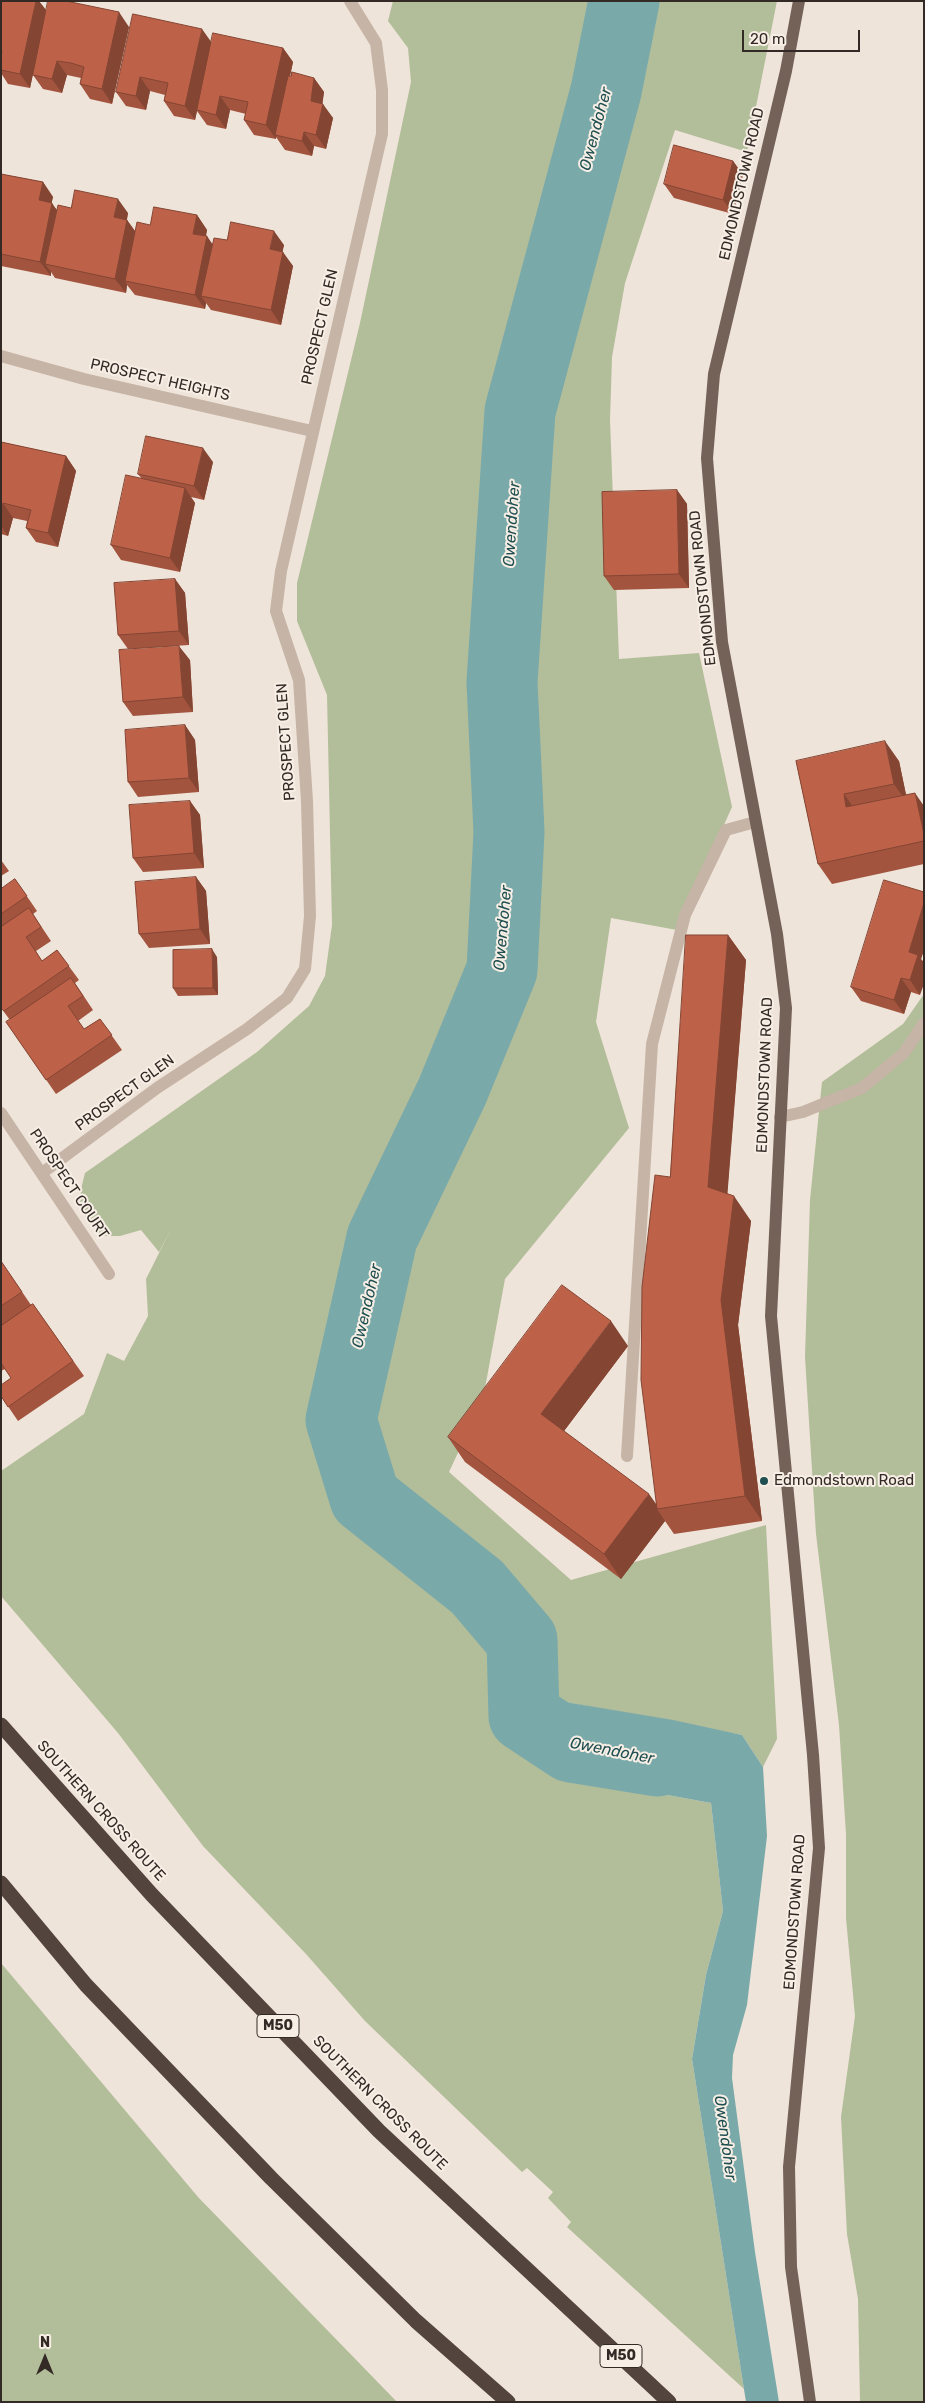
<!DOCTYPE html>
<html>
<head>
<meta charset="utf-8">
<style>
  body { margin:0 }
  #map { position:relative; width:925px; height:2403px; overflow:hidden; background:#efe4d9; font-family:Rubik,sans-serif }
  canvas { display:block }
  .frame { position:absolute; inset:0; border:2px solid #332a26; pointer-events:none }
  .north { position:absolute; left:20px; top:2333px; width:50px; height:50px; -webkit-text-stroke:4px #f7eee5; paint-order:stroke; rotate:0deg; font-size:14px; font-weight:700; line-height:20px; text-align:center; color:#332a26 }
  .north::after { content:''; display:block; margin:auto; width:18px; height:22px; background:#332a26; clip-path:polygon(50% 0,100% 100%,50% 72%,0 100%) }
  .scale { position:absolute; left:742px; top:30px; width:118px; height:22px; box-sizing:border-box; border:2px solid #332a26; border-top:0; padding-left:6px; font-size:15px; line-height:18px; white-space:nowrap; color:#332a26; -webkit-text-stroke:4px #f7eee5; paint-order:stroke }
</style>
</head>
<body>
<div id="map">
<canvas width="925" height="2403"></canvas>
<div class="frame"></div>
<div class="north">N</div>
<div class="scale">20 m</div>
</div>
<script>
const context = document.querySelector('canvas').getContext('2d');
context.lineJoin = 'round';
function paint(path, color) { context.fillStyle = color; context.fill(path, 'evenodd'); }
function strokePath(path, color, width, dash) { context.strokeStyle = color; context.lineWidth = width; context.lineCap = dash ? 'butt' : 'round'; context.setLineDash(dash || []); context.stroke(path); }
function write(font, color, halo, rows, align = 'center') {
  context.font = font + ' Rubik,sans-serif'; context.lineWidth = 4; context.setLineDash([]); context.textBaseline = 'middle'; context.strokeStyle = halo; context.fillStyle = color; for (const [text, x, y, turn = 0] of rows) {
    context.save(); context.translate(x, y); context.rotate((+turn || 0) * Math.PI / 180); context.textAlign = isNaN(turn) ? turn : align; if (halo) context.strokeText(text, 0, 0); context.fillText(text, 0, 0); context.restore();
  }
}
paint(new Path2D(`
  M393 1H777L747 152 675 130 625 283 612 357 610 420 619 659 699 653 732 807 677 930 611 918 596 1022 629 1128 505 1279 483 1399 449 1472 571 1580 766 1525 777 1739 763 1767 742 1735 565 1702 559 1775 711 1803 723 1911 706 1975 692 2059 744 2389 567 2227 571 2222 548 2198 553 2192 527 2168 522 2172 365 2021 306 1954 203 1846 118 1733 1 1596V1471L84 1414 107 1353 124 1361 148 1316 146 1279 171 1229 159 1252 141 1230 120 1236H101C79 1210 76 1207 85 1173L257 1052 309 1006 325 976 332 925 327 695 297 621V583L360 323 411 82 408 48 388 21Z
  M924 994V2402H860L858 2299 847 2234 841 2117 855 2016 846 1918V1834L839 1725 816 1534 805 1357 810 1200 822 1082 903 1024Z
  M1 1963 198 2197 397 2402H1Z`), '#b2bd9a');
paint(new Path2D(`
  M565 1702 673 1720 742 1735 763 1767 767 1836 747 2005 733 2055 732 2078 755 2252 779 2402H746L692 2059 706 1975 723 1911 711 1803 559 1775Z`), '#7aa9aa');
strokePath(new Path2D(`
  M624 1 606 91 520 411 502 682 509 832 502 970 452 1092 382 1238 341 1420 365 1498 477 1587 522 1640 524 1716 571 1747 657 1761`), '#7aa9aa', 71);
strokePath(new Path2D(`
  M1 356 84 379 312 431
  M1 1113 109 1274
  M780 1117 803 1112 862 1088 904 1053 924 1023
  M42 1173 157 1088 247 1029 287 998 305 969 310 916 307 801 299 680 276 611 281 571 382 134V90L376 43 350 1
  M627 1456 652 1044 685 915 726 830 755 822`), '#c6b4a6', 12);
strokePath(new Path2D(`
  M799 1 786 71 714 374 707 458 722 642 777 934 786 1008 771 1316 813 1755 819 1848 789 2167 791 2267 810 2402`), '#746158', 12);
strokePath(new Path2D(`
  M1 1725 152 1895 379 2131 669 2402
  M1 1883 86 1985 271 2178 416 2321 508 2402`), '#53443e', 15);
paint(new Path2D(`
  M1 1 46 11 129 27 112 104 90 99 80 84 81 78 67 75 62 93 43 89 33 75 34 68 30 88 8 84 1 73Z
  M133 14 211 42 283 48 293 62 290 76 314 78 324 92 322 104 333 118 326 149 314 146 312 156 285 150 276 137V139L254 135 244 120 246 114 230 110 226 129 207 125 197 111 195 120 174 116 164 101 165 95 150 91 146 110 126 106 116 92Z
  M733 161 743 175 733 214 674 198 664 184Z
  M1 174 43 182 53 197 51 203 57 210 71 208 128 213 127 220 135 231 150 225 197 215 207 230 206 236 212 244 227 240 284 245 282 252 293 266 281 325 211 310 206 303 205 309 135 295 127 285 126 293 55 278 51 272V276L1 266Z
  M1 442 66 456 76 471 58 547 36 542 26 528 27 521 13 518 8 536 1 534Z
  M213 462 204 500 191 497 195 503 180 572 121 560 111 545 142 479 138 474Z
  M677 490 687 504 689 588 614 590 604 576Z
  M175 579 185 593 189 645 128 649 118 635Z
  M190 660 193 712 133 716 123 702Z
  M185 725 195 740 199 792 138 797 128 782Z
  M796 761H899L906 795 924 806V864L832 884 818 864Z
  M190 801 200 815 204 868 143 872 133 858Z
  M1 860 9 871 1 876Z
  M196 877 206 891 210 944 149 948 139 934Z
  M15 879 37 911 33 914 51 941 36 951 42 961 57 950 79 980 75 983 93 1010 78 1021 84 1029 100 1019 122 1050 56 1094 6 1022 10 1020 1 1008V889Z
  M924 892V950L921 959 920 995 911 992 904 1014 861 1001 851 987Z
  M728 935 746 960 727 1194 751 1221 738 1325 762 1521 674 1534 665 1521 621 1579 465 1462 448 1437 628 1346 564 1431 656 1505 670 1177Z
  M217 957 218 995 178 996 173 988Z
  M1 1261 31 1305 33 1304 84 1376 18 1421 1 1396 11 1378 5 1369 1 1371Z`), '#a3543f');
paint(new Path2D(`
  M36 1H39L47 11 30 88 20 74Z
  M119 12 129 27 112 104 102 89Z
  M202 29 212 43 195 120 185 106Z
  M283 48 293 62 277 136 275 135 276 137V139L266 125Z
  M57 61 67 75 62 93 52 79Z
  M140 77 150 91 146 110 136 96Z
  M314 78 324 92 321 115 323 104 333 118 326 149 316 135 311 101Z
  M220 96 230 110 226 129 216 115Z
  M304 132 314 146 312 156 302 141Z
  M733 161 743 175 733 214 723 200Z
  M43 182 53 197 49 215 39 200Z
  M118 199 128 213 124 232 114 217Z
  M52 203 62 218 45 264 51 272V276L40 262Z
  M197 215 207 230 203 248 193 234Z
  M127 220 137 234 125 281 127 285 126 293 115 279Z
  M274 231 284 245 280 264 270 249Z
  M207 236 217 251 201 296 206 303 205 309 195 295Z
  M283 252 293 266 281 325 271 310Z
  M203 448 213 462 204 500 194 486Z
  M66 456 76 471 58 547 48 533Z
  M185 488 195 503 180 572 170 558Z
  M677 490 687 504 689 588 679 574Z
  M3 503 13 518 8 536 1 526V510Z
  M175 579 185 593 189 645 179 631Z
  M179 646 190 660 193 712 183 697Z
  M185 725 195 740 199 792 189 778Z
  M885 741 899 761 908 804 894 784Z
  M915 793 924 806V834Z
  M844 794 858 814 846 807Z
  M190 801 200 815 204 868 194 853Z
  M196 877 206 891 210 944 200 929Z
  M924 903V950L921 959 924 962V984L920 995 910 980 909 952Z
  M728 935 746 960 726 1212 708 1187Z
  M212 949 217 957 218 995 213 988Z
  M901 978 911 992 904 1014 894 1000Z
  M734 1196 751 1221 738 1325 762 1521 745 1496 721 1300Z
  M611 1321 628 1346 558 1439 541 1414Z
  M649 1494 659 1508 657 1509 665 1521 621 1579 604 1554Z`), '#844533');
const building = new Path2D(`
  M1 1H36L20 74 1 70V56L2 51H1Z
  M48 1H66L119 12 102 89 80 84 84 67 71 63 57 61 52 79 33 75Z
  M133 14 202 29 185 106 164 101 168 83 140 77 136 96 116 92Z
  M213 33 283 48 266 125 244 120 248 102 220 96 216 115 197 110Z
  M292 72 314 78 311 101 323 104 316 135 304 132 302 141 275 135 288 76H291Z
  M674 145 733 161 723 200 664 184Z
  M1 174 43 182 39 200 52 203 40 262 1 254Z
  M75 190 118 199 114 217 127 220 115 279 45 264 58 205 71 208Z
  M154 207 197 215 193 234 207 236 195 295 125 281 137 222 150 225Z
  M231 222 274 231 270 249 283 252 271 310 201 296 214 238 227 240Z
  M146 436 203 448 194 486 138 474Z
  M1 442 66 456 48 533 26 528 31 510 3 503 1 510Z
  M126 475 185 488 170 558 111 545Z
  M677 490 679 574 604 576 602 492Z
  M175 579 179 631 118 635 114 583Z
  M179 646 183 697 123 702 119 650Z
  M185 725 189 778 128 782 125 730Z
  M885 741 894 784 844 794 846 807 915 793 924 834V841L818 864 796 761Z
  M190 801 194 853 133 858 129 805Z
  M196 877 200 929 139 934 135 882Z
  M15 879 27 896 1 914V889Z
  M884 880 924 892V903L909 952 918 955 910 980 901 978 894 1000 851 987Z
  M29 908 41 927 26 937 42 961 57 950 69 966 4 1011 1 1008V927Z
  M686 935H728L708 1187 734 1196 721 1300 745 1496 657 1509 641 1380 642 1287 655 1175 670 1177Z
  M212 949 213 988H173V950Z
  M71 978 83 996 68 1006 84 1029 100 1019 112 1035 46 1080 6 1022Z
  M1 1261 22 1292 1 1306Z
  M562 1285 611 1321 541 1414 649 1494 604 1554 448 1437Z
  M33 1304 73 1361 8 1407 1 1396V1385L11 1378 1 1363V1326Z`);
paint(building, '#bd6249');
strokePath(building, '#844533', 1);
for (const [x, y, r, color] of [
  [764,1481,5,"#1f4f51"]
]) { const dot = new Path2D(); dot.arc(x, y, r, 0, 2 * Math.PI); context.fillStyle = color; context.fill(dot); strokePath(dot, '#f7eee5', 2); }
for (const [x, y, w] of [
  [278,2026,42],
  [621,2356,42]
]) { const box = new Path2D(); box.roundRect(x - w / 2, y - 11.5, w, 23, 4); context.fillStyle = '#f7eee5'; context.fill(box); strokePath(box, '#332a26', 1); }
write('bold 14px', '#332a26', null, [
  ["M50",278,2026],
  ["M50",621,2356]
]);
write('15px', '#332a26', '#f7eee5', [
  ["EDMONDSTOWN ROAD",742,184,-77],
  ["PROSPECT GLEN",320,327,-77],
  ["PROSPECT HEIGHTS",160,380,13],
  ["EDMONDSTOWN ROAD",703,588,-96],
  ["PROSPECT GLEN",286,742,-94],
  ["EDMONDSTOWN ROAD",765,1075,-88],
  ["PROSPECT GLEN",125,1093,-36],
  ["PROSPECT COURT",69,1184,56],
  ["SOUTHERN CROSS ROUTE",101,1811,48],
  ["EDMONDSTOWN ROAD",795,1912,-86],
  ["SOUTHERN CROSS ROUTE",380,2103,45]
]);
write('15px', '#332a26', '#f7eee5', [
  ["Edmondstown Road",774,1481]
], 'left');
write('italic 16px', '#1f4f51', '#f7eee5', [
  ["Owendoher",596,129,-75],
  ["Owendoher",512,524,-86],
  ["Owendoher",503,928,-85],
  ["Owendoher",367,1306,-77],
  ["Owendoher",612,1751,11],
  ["Owendoher",725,2138,82]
]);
</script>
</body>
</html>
